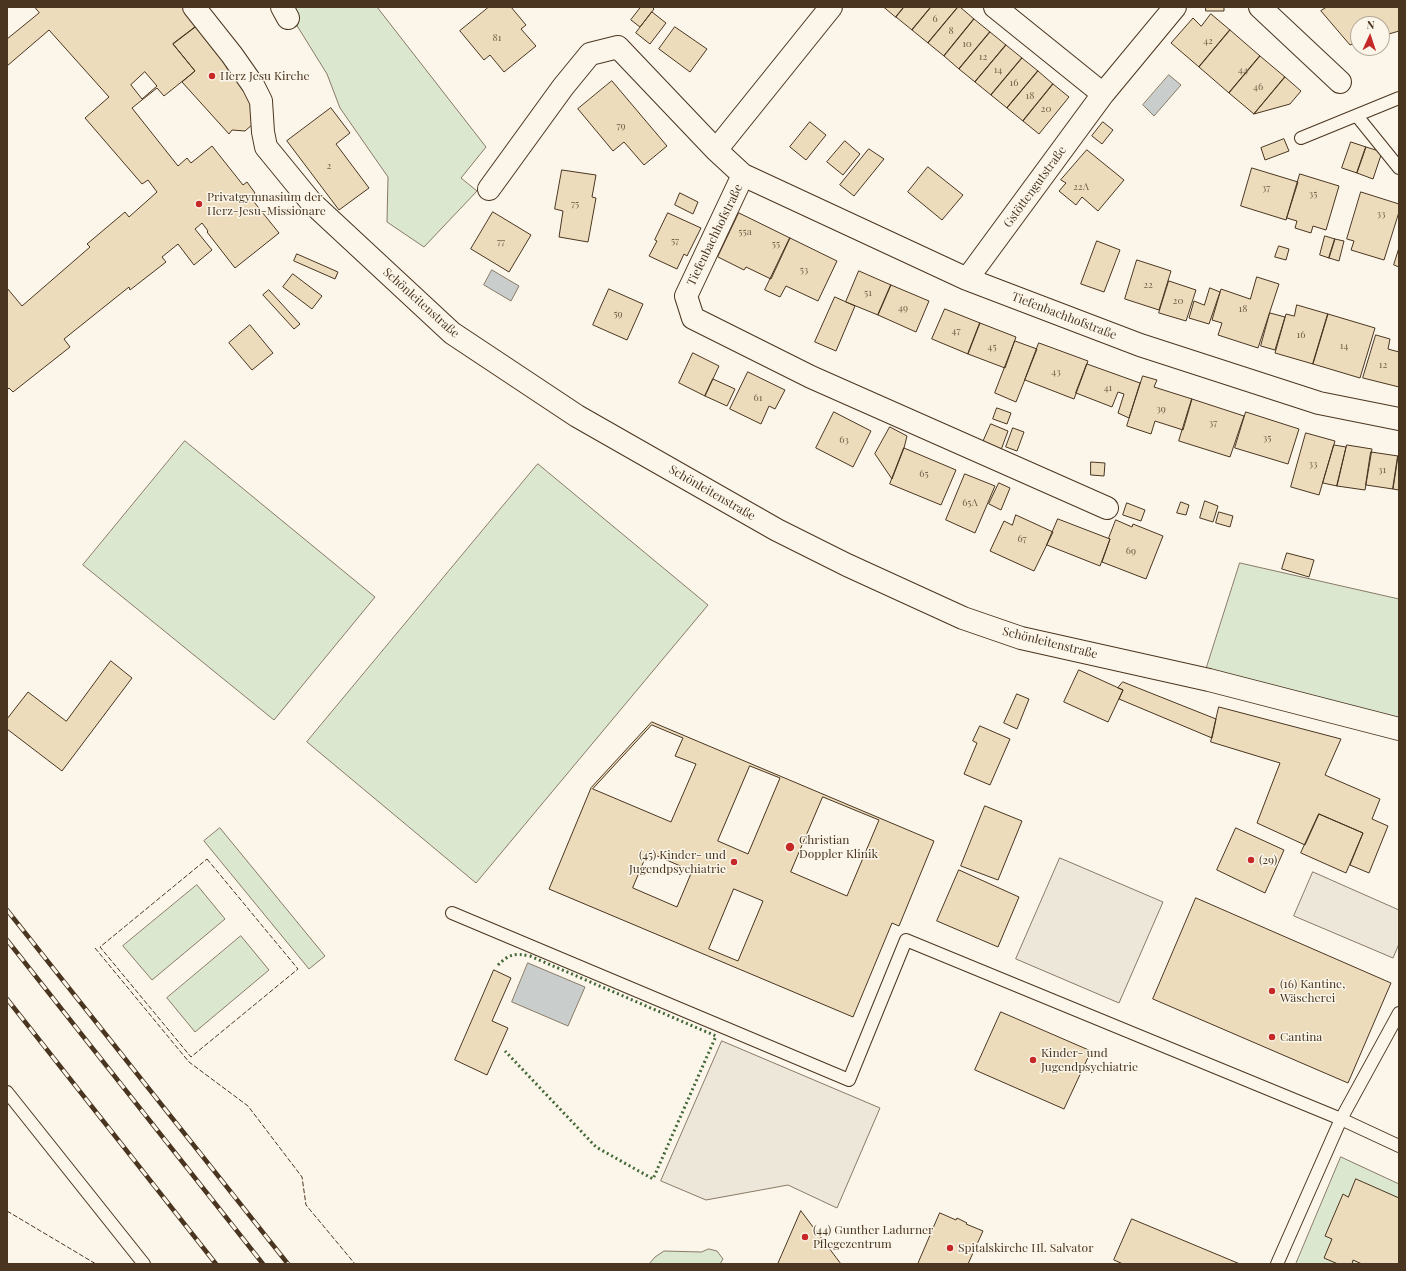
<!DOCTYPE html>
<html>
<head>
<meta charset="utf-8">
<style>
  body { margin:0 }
  #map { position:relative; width:1406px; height:1271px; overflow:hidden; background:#fbf6e9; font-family:"Playfair Display",serif }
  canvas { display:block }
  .frame { position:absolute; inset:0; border:8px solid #4a3520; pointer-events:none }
  .north { position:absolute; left:1350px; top:16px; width:40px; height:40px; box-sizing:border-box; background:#fbf6e9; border:1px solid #b4a999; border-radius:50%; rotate:3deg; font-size:11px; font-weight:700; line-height:16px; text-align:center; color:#4a3520 }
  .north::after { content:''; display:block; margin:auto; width:14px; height:18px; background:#c62828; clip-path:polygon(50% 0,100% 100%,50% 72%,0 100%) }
</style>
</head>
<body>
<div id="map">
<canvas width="1406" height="1271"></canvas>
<div class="frame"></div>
<div class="north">N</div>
</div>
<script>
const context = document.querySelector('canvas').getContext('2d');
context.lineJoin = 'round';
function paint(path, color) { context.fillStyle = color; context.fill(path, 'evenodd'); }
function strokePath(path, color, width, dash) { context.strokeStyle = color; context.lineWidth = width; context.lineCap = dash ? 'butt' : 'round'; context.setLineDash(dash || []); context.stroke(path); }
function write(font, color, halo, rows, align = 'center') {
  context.font = font + ' "Playfair Display",serif'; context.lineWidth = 3; context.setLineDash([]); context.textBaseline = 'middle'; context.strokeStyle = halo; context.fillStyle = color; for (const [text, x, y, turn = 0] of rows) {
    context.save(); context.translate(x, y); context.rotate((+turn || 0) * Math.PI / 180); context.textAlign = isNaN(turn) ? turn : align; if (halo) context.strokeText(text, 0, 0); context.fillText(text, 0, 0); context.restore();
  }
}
const green = new Path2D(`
  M287 7H377L486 147 461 178 477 191 424 247 387 222 388 177 340 108 327 74 291 16Z
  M185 441 375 597 274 720 83 565Z
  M538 464 708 605 476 883 307 742Z
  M1240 563 1399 599V721L1206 670Z
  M220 828 325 956 309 969 204 841Z
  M197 885 225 919 152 980 123 946Z
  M241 936 269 970 195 1032 167 998Z
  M1341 1157 1399 1184V1264H1296Z
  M709 1249 717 1251 723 1259 720 1264H649L655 1257 664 1251 701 1252Z`);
paint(green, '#dce7d0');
strokePath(green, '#887966', 1);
const parking = new Path2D(`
  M1060 858 1163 902 1119 1003 1016 959Z
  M1313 872 1399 910V944L1393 958 1294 916Z
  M722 1041 880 1108 837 1208 788 1185 706 1200 661 1181Z`);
paint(parking, '#ede7d9');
strokePath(parking, '#887966', 1);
const water = new Path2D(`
  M1169 75 1181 85 1154 116 1143 105Z
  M492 270 519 286 511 301 484 285Z
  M528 963 585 987 568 1026 512 1002Z`);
paint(water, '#c9cecd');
strokePath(water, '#887966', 1);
const building = new Path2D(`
  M35 7H184L198 25 173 44 195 71 164 96 157 88 132 108 178 166 187 158 191 163 212 146 243 185 247 182 255 193 250 197 279 233 235 268 207 232 208 231 202 223 195 229 212 250 194 265 178 244 162 257 166 262 130 290 129 287 64 339 70 347 13 392 9 388 7 390V288L22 306 90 247 87 244 125 212 129 217 157 192 148 180 142 184 85 118 109 97 49 30 7 66V39L39 13Z
  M489 7H511L526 25 521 29 536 46 504 72 490 55 484 60 460 31Z
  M641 7H652L654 9 640 27 631 20Z
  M884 7H904L896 17Z
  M904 7H931L912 30 896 17Z
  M931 7H958L928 43 912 30Z
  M958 7H960L974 19 944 56 928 43Z
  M1206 7H1224V11H1206Z
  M1327 7H1399V31L1382 36V24H1358V42L1350 45 1321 11Z
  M652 12 666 23 650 44 636 33Z
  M1211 14 1230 30 1199 67 1171 43 1193 18 1201 26Z
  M974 19 990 32 959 69 944 56Z
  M198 25 232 62 226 67 260 105 253 124 245 131 232 130 229 134 182 82 195 71 173 44Z
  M675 27 707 49 690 72 659 49Z
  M1230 30 1260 56 1229 93 1199 67Z
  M990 32 1006 45 975 82 959 69Z
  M1006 45 1022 58 991 95 975 82Z
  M1260 56 1285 77 1254 114 1229 93Z
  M1022 58 1038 71 1007 108 991 95Z
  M1038 71 1053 84 1023 121 1007 108Z
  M145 72 157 86 142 99 131 85Z
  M1285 77 1301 91 1290 104 1254 114Z
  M612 81 667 146 644 165 624 142 613 151 578 109Z
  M1053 84 1069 97 1039 134 1023 121Z
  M331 108 350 133 336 144 369 188 339 210 287 141Z
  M810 122 826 135 806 160 790 147Z
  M1103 122 1113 130 1102 144 1092 136Z
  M1284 139 1289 151 1265 160 1261 148Z
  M845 141 860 154 843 175 827 162Z
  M1351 142 1366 147 1357 173 1342 168Z
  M1366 147 1382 152 1373 179 1357 173Z
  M869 149 884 159 854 196 840 185Z
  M1087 150 1124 180 1098 211 1082 197 1076 205 1059 191 1066 183 1061 180Z
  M928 167 963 195 942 220 908 192Z
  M1252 168 1298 182 1286 220 1241 206Z
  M562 170 596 175 592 197 596 198 588 242 559 237 563 211 555 209Z
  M1300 174 1339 186 1326 230 1313 226 1311 233 1295 228 1297 221 1287 218Z
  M1361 192 1399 204V212L1384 260 1351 250 1354 241 1347 239Z
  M680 193 698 202 693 214 675 205Z
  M493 212 531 235 509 272 471 249Z
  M668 213 701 228 687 256 684 254 677 269 649 256 657 241 655 240Z
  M739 213 790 238 771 279 746 267 744 270 718 257Z
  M1325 236 1335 239 1329 258 1320 255Z
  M790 238 837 261 818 301 786 286 780 297 765 290Z
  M1335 239 1344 241 1339 261 1329 258Z
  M1097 241 1120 250 1104 292 1081 284Z
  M1279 246 1289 249 1286 260 1275 257Z
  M1399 248V267L1394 265Z
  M297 254 338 272 335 279 294 261Z
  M1137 260 1171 271 1159 310 1125 299Z
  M859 271 891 285 878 315 846 302Z
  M293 274 322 296 312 309 283 287Z
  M1257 277 1279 284 1258 348 1218 335 1222 323 1212 320 1221 289 1250 299Z
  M1169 281 1196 290 1186 321 1159 313Z
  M891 285 929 301 916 332 878 315Z
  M1210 288 1220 292 1209 324 1189 318 1194 301 1204 305Z
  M609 289 643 304 627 340 593 325Z
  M269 290 300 324 294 329 263 295Z
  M835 297 855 306 836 351 815 342Z
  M1297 305 1328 314 1313 364 1275 353 1286 314 1294 316Z
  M945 309 980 323 968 354 932 339Z
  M1270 313 1285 317 1275 350 1261 346Z
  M1328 314 1375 328 1360 378 1313 364Z
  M980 323 1016 337 1005 368 968 354Z
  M250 325 273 353 252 370 229 343Z
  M1376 335 1390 339 1388 349 1399 352V387L1363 378Z
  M1015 341 1037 349 1016 402 995 393Z
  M1039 343 1088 361 1074 399 1025 380Z
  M693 353 719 366 705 396 679 383Z
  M1087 364 1140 383 1129 418 1118 413 1124 394 1118 392 1112 407 1076 393Z
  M748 372 785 390 775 409 769 406 761 424 730 409Z
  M1143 376 1157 380 1154 387 1192 399 1183 430 1155 421 1151 434 1127 426Z
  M713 379 735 389 727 406 705 396Z
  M1192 399 1244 416 1230 457 1179 441Z
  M997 408 1011 413 1007 424 993 419Z
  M834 412 871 431 853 467 816 448Z
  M1246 412 1299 429 1288 464 1235 448Z
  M991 424 1008 431 1001 450 983 442Z
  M890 427 907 436 904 448 892 479 875 454Z
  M1013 428 1024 432 1017 451 1006 447Z
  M1306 433 1335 441 1319 495 1291 487Z
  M1334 445 1346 447 1337 486 1323 483Z
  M1347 445 1372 449 1365 490 1337 486Z
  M904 448 956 470 941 505 890 484Z
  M1371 452 1398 456 1393 489 1366 485Z
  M1398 456H1399V490L1393 489Z
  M1091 462 1105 463 1104 476 1091 475Z
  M965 474 995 486 975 533 946 520Z
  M999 483 1010 488 1001 510 989 504Z
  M1205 501 1218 506 1213 522 1200 518Z
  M1181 502 1189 505 1186 515 1177 513Z
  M1127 503 1145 510 1141 521 1123 515Z
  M1219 512 1233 516 1230 527 1216 523Z
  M1016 515 1053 532 1034 571 990 551 1004 521 1012 525Z
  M1058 519 1110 539 1100 566 1047 545Z
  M1116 520 1132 527 1133 524 1163 536 1146 579 1102 562 1110 539 1109 538Z
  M1287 553 1314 560 1309 577 1282 569Z
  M111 661 132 678 62 771 7 729V719L28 692 66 721Z
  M1079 670 1123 690 1108 722 1064 702Z
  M1123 682 1216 719 1212 738 1119 699 1123 690 1118 688Z
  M1017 694 1029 699 1017 729 1004 723Z
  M1219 707 1341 739 1325 775 1380 799 1372 819 1388 826 1369 873 1350 865 1363 833 1319 814 1305 845 1257 823 1280 763 1211 742Z
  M652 722 934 841 899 926 892 923 853 1017 549 889 591 788ZM652 725 683 738 675 756 696 764 671 822 593 789ZM750 766 780 778 748 854 718 841ZM823 797 879 820 847 896 791 872ZM648 852 692 871 677 907 633 888ZM734 889 763 901 738 961 709 949Z
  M980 726 1010 739 990 785 964 774 977 743 973 741Z
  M985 806 1022 821 998 880 961 866Z
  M1319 814 1363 833 1346 873 1301 853Z
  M1236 828 1284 850 1265 893 1217 870Z
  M959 870 1019 897 998 947 937 921Z
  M1196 898 1391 983 1348 1083 1153 999Z
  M494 970 511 978 492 1021 508 1028 487 1075 455 1060Z
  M1001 1012 1091 1051 1064 1109 975 1070Z
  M1356 1179 1399 1198V1264H1362L1353 1260 1352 1264H1338L1324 1258 1332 1239 1325 1236 1343 1194 1348 1197Z
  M801 1211 841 1264H778Z
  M940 1213 956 1220 957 1218 967 1223 966 1224 983 1231 968 1264H918Z
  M1132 1219 1240 1264H1123L1114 1260Z`);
paint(building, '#ecdcbc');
strokePath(building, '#4a3520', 1);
const service = new Path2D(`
  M1357 116 1399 168
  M1301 138 1399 98
  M452 913 849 1080 906 940 1341 1119 1399 1146
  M7 1092 144 1264
  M1277 1264 1341 1119 1399 1013`);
const minor = new Path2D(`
  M194 7 232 55 253 85 261 101 263 132 266 147 311 202 452 333 577 416 777 530 847 565 963 618 1021 638 1209 680 1399 729
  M282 7 288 18
  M995 7 1103 94
  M1260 7 1340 82
  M716 150 831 7
  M743 175 686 296 693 318 811 377 1107 508
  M489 189 563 87 590 54 618 47 716 150 743 175 967 279 1140 345 1319 403 1399 419
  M967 279 1103 94 1175 7`);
strokePath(service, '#4a3520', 14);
strokePath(minor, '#4a3520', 24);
strokePath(service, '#fbf6e9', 12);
strokePath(minor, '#fbf6e9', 22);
const rail = new Path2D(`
  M7 910 288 1264
  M7 940 263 1264
  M7 999 216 1264`);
strokePath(rail, '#4a3520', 4.5);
strokePath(rail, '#fbf6e9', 3, [9]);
strokePath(new Path2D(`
  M498 965C509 954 515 953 530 956L716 1036 653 1179 596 1147 505 1051`), '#436837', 3, [2, 3]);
strokePath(new Path2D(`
  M207 859 298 969 191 1057 100 947Z
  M95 948 189 1062 248 1106 302 1177 306 1205 355 1264
  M7 1211 96 1264`), '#4a3520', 1, [5, 2]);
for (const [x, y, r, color] of [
  [212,76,4,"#c62828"],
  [199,204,4,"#c62828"],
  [790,847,5,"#c62828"],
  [1251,860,4,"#c62828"],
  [734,862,4,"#c62828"],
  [1272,991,4,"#c62828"],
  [1272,1037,4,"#c62828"],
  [1033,1060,4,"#c62828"],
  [805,1237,4,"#c62828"],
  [950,1248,4,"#c62828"]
]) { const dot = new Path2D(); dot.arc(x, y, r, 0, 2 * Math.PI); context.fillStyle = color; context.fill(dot); strokePath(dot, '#fbf6e9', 1.5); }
write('10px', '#725f47', null, [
  ["6",935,19],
  ["8",951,31],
  ["81",497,38],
  ["42",1208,41],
  ["10",967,44],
  ["12",983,57],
  ["14",998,70],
  ["44",1243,70],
  ["16",1014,83],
  ["46",1258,87],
  ["18",1030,96],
  ["20",1046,109],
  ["79",621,126],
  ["2",329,166],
  ["22A",1081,187],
  ["37",1266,188],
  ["35",1313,194],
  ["75",575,204],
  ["33",1381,214],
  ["55a",745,232],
  ["57",675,241],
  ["77",501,242],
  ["55",776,244],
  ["53",804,270],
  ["22",1148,285],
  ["51",868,293],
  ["20",1178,301],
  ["49",903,308],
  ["18",1243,309],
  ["59",618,314],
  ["47",956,331],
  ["16",1301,335],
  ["14",1344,346],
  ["45",992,347],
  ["12",1383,365],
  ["43",1056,372],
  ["41",1108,388],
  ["61",758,398],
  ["39",1161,409],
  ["37",1213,423],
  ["35",1267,438],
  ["63",844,440],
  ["33",1313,464],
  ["31",1382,470],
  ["65",924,474],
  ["65A",970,503],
  ["67",1022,539],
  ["69",1131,551]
]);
write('12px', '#4a3520', '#fbf6e9', [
  ["Herz Jesu Kirche",220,76],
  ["Privatgymnasium der",207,197],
  ["Herz-Jesu-Missionare",207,211],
  ["Christian",799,840],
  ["Doppler Klinik",799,854],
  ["(45) Kinder- und",726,855,"right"],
  ["Jugendpsychiatrie",726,869,"right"],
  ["(29)",1259,860],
  ["(16) Kantine,",1280,984],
  ["Wäscherei",1280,998],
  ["Cantina",1280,1037],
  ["Kinder- und",1041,1053],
  ["Jugendpsychiatrie",1041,1067],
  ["(44) Gunther Ladurner",813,1230],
  ["Pflegezentrum",813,1244],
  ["Spitalskirche Hl. Salvator",958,1248]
], 'left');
write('12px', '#4a3520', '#fbf6e9', [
  ["Gstöttengutstraße",1035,187,-54],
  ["Tiefenbachhofstraße",715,235,-64],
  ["Schönleitenstraße",421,303,42],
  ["Tiefenbachhofstraße",1064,316,21],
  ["Schönleitenstraße",712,493,30],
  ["Schönleitenstraße",1050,643,14]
]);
</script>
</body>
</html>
